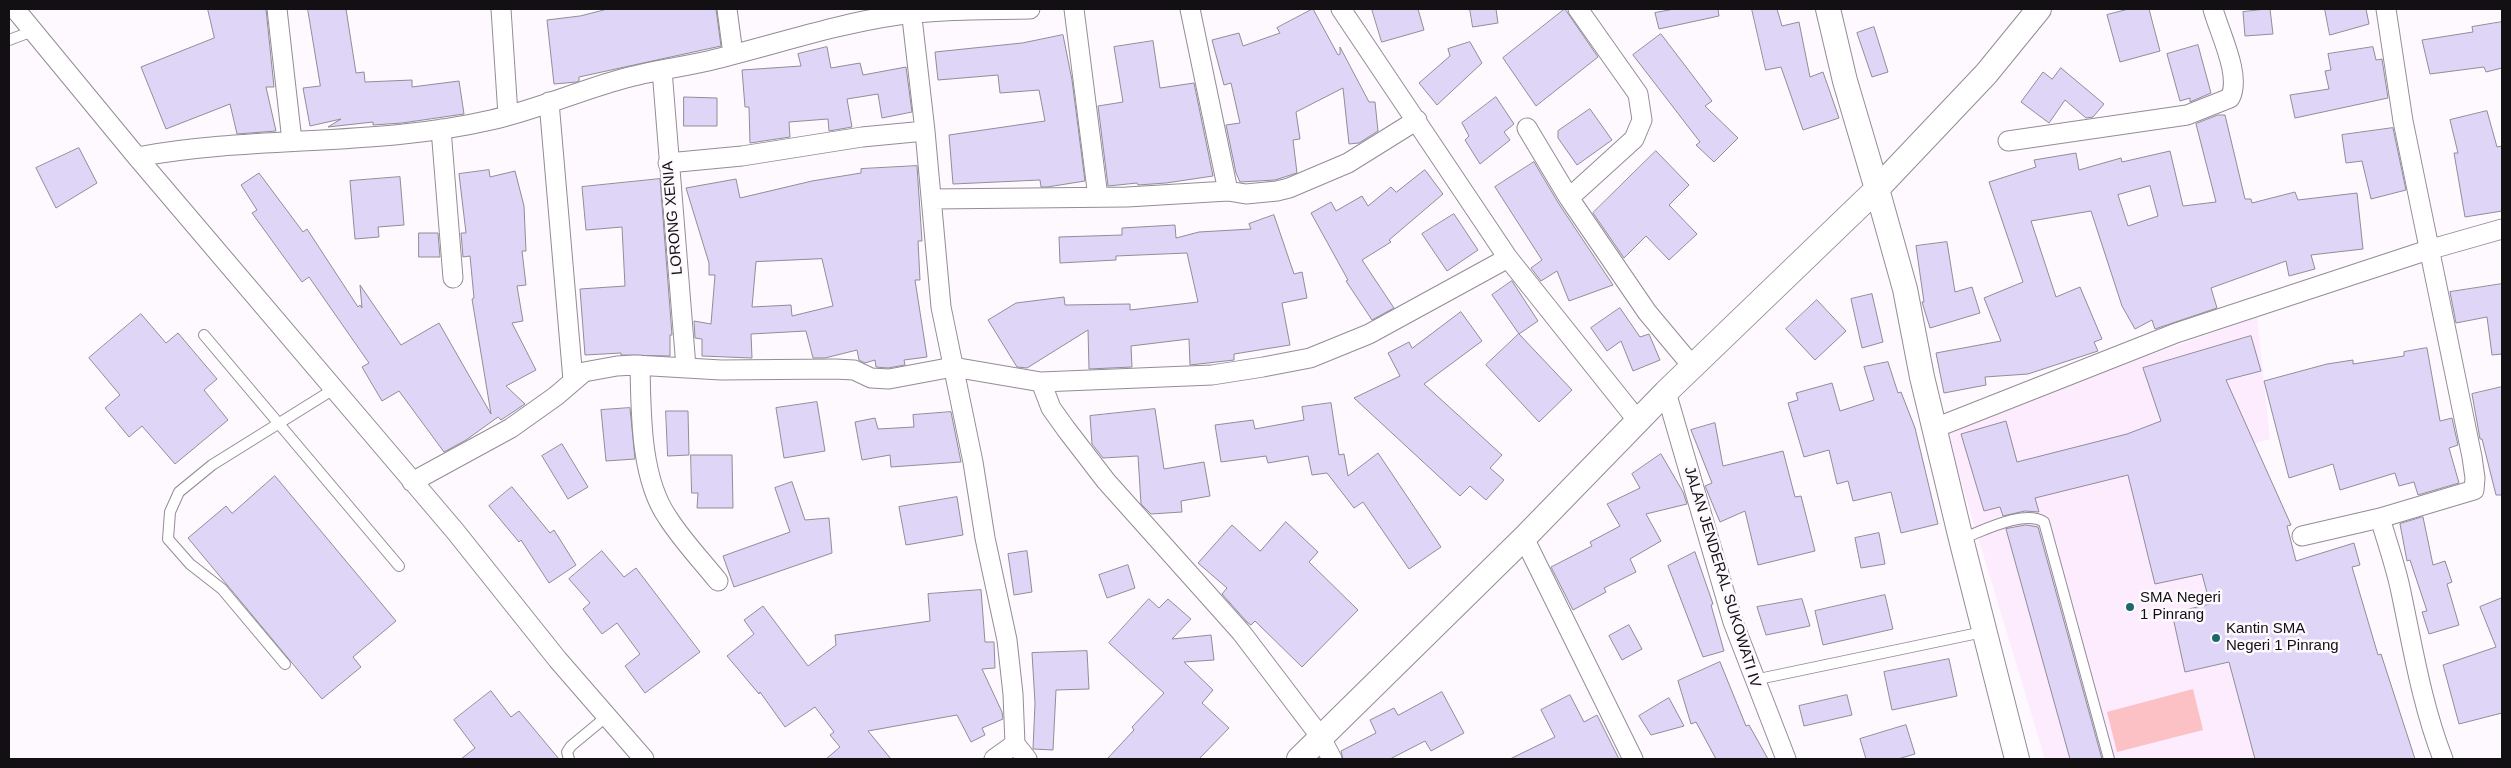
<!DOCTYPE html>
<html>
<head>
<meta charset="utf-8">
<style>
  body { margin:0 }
  #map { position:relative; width:2511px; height:768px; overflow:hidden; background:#fdf9fe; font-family:Helvetica,sans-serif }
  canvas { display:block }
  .frame { position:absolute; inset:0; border:10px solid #131013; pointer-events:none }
</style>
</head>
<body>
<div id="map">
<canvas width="2511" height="768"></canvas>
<div class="frame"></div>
</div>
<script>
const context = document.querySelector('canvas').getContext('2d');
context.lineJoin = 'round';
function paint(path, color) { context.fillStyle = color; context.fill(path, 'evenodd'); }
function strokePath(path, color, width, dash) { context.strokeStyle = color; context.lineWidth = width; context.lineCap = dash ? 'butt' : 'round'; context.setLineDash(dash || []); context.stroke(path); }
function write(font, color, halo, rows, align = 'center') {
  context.font = font + ' Helvetica,sans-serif'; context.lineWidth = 5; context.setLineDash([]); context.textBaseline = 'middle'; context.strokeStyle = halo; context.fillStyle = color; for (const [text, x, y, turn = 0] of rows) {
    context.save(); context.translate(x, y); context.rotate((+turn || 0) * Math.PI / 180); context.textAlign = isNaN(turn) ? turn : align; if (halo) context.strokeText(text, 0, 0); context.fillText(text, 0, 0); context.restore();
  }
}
paint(new Path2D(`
  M2257 317 2270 439 2218 455 2303 759H2045L1945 428Z`), '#fcecfe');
paint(new Path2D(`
  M2193 689 2203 730 2117 752 2107 712Z`), '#fbc1c5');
const building = new Path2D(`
  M208 9H266L274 87H266L276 131 237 134 230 104 166 129 141 67 214 38Z
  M308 9H346L356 73 364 72 365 82 412 80V87L459 81 464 114 402 123 373 125V122L328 127 341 119 310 126 303 88 320 86Z
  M608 9H716L721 46 579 77V81L577 82 554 84 547 20 580 16Z
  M1313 9 1338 55 1340 54V47L1369 102H1375L1378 131 1359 143 1349 144 1343 88 1296 112 1300 139 1293 140 1297 173 1275 180 1240 182 1236 173 1226 125 1240 123 1231 83 1224 85 1212 40 1239 33 1243 46 1280 33 1277 28Z
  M1372 9H1418L1424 30 1382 42Z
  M1470 9H1496L1498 23 1473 27Z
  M1565 9 1598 57 1536 106 1503 58Z
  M1675 9H1718L1719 16 1659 29 1655 13Z
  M1752 9H1777L1782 26 1799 22 1810 77 1823 72 1839 118 1803 130 1781 67 1766 70Z
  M2129 9H2149L2160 51 2120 62 2107 15Z
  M2270 9 2273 34 2245 36 2243 12Z
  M2325 9H2366L2369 24 2330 35Z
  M2502 22V68L2486 72 2484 67 2430 74 2422 40 2473 32 2472 27Z
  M1874 27 1888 72 1872 77 1857 33Z
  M1661 34 1712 101 1705 106 1738 138 1714 162 1696 145 1700 142 1633 55Z
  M1063 35 1072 80 1085 181 1047 187H1041L1040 180 953 184 949 135 1045 121 1039 90 1000 93 998 75 938 80 935 52 1022 43Z
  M1153 41 1160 88 1194 83 1213 176 1166 183 1138 185 1137 183 1108 186 1098 106 1123 102 1114 47Z
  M1470 42 1482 63 1437 105 1419 83 1450 56 1448 49Z
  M2198 45 2211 93 2190 102V98L2180 101 2167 54Z
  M827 47 831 68 860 63 863 75 906 67 912 112 882 118 878 94 847 99 852 127 829 131 828 119 789 122 790 137 750 143 749 107H745L742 70 801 66 798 54Z
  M2373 47 2376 60 2382 59 2388 98 2295 118 2290 95 2329 89 2325 71 2331 70 2328 54Z
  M2061 68 2104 104 2093 117 2086 118 2065 100 2049 123 2021 102 2043 72 2052 79Z
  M684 97 717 98V126H684Z
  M1496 97 1514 124 1504 132 1510 140 1480 164 1465 140 1469 136 1462 123Z
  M1590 109 1612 140 1577 165 1558 138V131Z
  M2487 111 2497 147 2502 146V211L2465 217 2454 153H2458L2450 120Z
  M2218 115H2225L2245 199H2251L2252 203 2295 192 2298 200 2357 193 2363 249 2311 255 2315 269 2289 276 2286 261 2211 288 2217 308 2155 329 2152 320 2135 329 2122 306 2091 211 2031 221 2056 297 2080 287 2102 339 2094 342 2098 351 2028 374 1985 377 1986 385 1944 393 1936 353 2001 341 1984 298 2023 282 1989 182 2036 167 2034 160 2076 153 2079 170 2121 158 2122 162 2170 151 2183 206 2216 202 2196 124ZM2150 186 2158 216 2128 226 2118 195Z
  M2393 128 2406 190 2371 199 2362 161 2346 163 2342 135Z
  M79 148 97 183 56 208 36 168Z
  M1656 151 1689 185 1669 205 1697 234 1669 260 1646 236 1624 258 1593 213Z
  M1534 162 1559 204 1613 285 1569 301 1557 271 1541 281 1531 268 1542 260 1495 187Z
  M917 166 922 241H918L920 280H915L927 357 904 360 905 365 888 368 876 367 875 360 865 363 859 360 857 350 825 358H813L806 331 751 334 752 358 702 356V339L695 338 694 321 711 324 715 275H709V263L686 188 736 179 740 198 812 181 861 173V169ZM822 259 833 306 792 316 791 305 752 307 756 262Z
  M489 170 490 177 515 171 524 206 526 251H522L526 285 517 286 523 321 512 323 536 370 506 386 525 404 501 420 498 417 466 440 444 452 399 391 382 401 362 367 369 363 309 277 302 282 252 213 257 210 241 185 259 173 303 232 307 229 358 307 360 305 362 308 360 285 401 345 439 323 491 414 472 299 474 298 470 256 463 257 461 233H466L459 174Z
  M1425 170 1443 194 1389 240 1391 242 1362 260 1394 308 1372 320 1346 281 1348 280 1311 213 1331 202 1336 211 1362 196 1368 206 1391 187 1396 192Z
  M400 177 404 225 378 227 379 237 355 239 350 181Z
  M660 179 672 335H670V356L621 355V353L585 355 580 289 625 286 622 227 586 230 582 187Z
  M1454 214 1478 250 1447 271 1422 234Z
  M1274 215 1294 274 1302 272 1307 298 1282 303 1290 345 1234 354V360L1190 365 1189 339 1131 346 1132 367 1089 369 1088 330 1027 368 1017 367 988 320 1016 303 1064 297 1065 305 1130 304V310L1198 302 1187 253 1116 256V260L1060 263 1059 237 1122 235V228L1175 225 1176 238 1199 232 1251 229 1249 224Z
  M419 233H438L440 257H419Z
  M1947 242 1955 292 1972 287 1980 313 1930 328 1922 302H1924L1916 246Z
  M1512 281 1538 321 1519 334 1492 295Z
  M2502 284V354L2492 355 2487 317 2456 323 2450 292Z
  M1872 294 1883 342 1862 348 1851 299Z
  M1817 300 1846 331 1815 360 1786 329Z
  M1620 308 1640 337 1649 334 1660 360 1633 371 1621 341 1607 351 1591 328Z
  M1461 312 1482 341 1424 384 1502 455 1490 468 1504 480 1486 500 1470 486 1460 496 1354 398 1400 376 1388 353 1409 342 1412 348Z
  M141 314 166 343 178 333 217 379 204 390 228 420 175 464 142 426 129 437 105 408 120 395 89 358Z
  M1519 334 1572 390 1539 422 1486 365Z
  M2251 336 2261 371 2226 380 2291 525 2287 526 2296 561 2354 543 2360 565 2352 567 2378 655 2381 654 2415 759H2255L2229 662 2185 672 2172 613 2210 604 2202 574 2155 584 2128 475 2035 498 2039 512 2025 511 2003 516 2000 507 1984 511 1961 434 2006 421 2017 462 2127 434 2161 421 2143 368Z
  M2427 348 2440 421 2452 418 2458 445 2449 448 2459 483 2418 495 2414 482 2399 486 2395 473 2340 490 2333 464 2289 478 2264 381 2327 364 2353 360V364L2404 356V352Z
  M1888 362 1898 393 1901 392 1915 428 1938 524 1901 533 1891 492 1853 501 1848 481 1837 484 1829 450 1804 457 1788 403 1798 400 1796 393 1832 383 1840 411 1874 400 1864 367Z
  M2502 387V495H2496L2482 439H2480L2472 394Z
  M817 402 825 451 784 458 776 408Z
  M1331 403 1339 455 1344 454 1348 476 1378 453 1441 547 1409 569 1363 502 1354 508 1327 473 1312 475 1308 456 1268 463 1266 456 1221 462 1215 425 1253 420 1255 429 1304 420 1302 407Z
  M630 408 635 459 606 461 601 410Z
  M1155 409 1164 469 1204 462 1210 496 1181 501 1182 512 1151 514 1141 504 1138 456 1103 458 1092 444 1090 416Z
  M666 411H688L689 455 668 456Z
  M951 412 961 462 891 467 890 455 862 460 855 422 875 418 878 429 914 427 913 415Z
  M1715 423 1723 466 1783 451 1795 497 1801 496 1815 551 1758 565 1745 511 1720 522 1705 486 1712 483 1691 430Z
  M562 444 588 487 568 499 542 456Z
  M1661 454 1683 492 1687 504 1646 514 1661 541 1630 559 1636 572 1604 588 1606 592 1573 610 1551 567 1592 546 1590 542 1620 526 1607 504 1640 488 1632 474Z
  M691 455H732L733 508H697L698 493H692Z
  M275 476 396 621 353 657 361 667 322 699 188 538 226 506 232 513Z
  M792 482 805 520 829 518 832 553 734 587 723 556 790 532 775 488Z
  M512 487 550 533 554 530 576 565 549 583 521 540 519 542 489 506Z
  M957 497 963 535 906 545 899 507Z
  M2423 517 2433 565 2445 561 2452 582 2447 584 2459 625 2429 634 2422 612 2427 611 2410 560 2407 561 2400 524Z
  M1286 522 1318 552 1309 562 1358 610 1302 667 1255 621 1251 625 1247 622 1222 594 1227 588 1198 563 1232 525 1260 551Z
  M2026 525 2038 527 2102 759H2070L2006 529Z
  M1879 533 1885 564 1861 568 1855 538Z
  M602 551 624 577 636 568 700 652 645 693 625 666 640 654 617 623 602 634 583 609 590 603 569 579Z
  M1027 551 1032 592 1014 595 1008 554Z
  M1695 552 1713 604 1711 605 1724 651 1703 657 1668 566Z
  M1128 565 1135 588 1107 598 1099 575Z
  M981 590 985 642H994L995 668 982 669 1002 712 1003 719 982 728 985 735 971 742 957 715 868 731 891 759H826L840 747 830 735 834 732 815 707 785 727 760 692 759 694 727 656 754 634 744 620 763 606 808 666 836 645 835 635 930 621 928 594Z
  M1885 595 1893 629 1823 645 1815 611Z
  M2502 598V713L2459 724 2443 665 2496 647 2480 607Z
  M1149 599 1159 608 1168 599 1191 619 1172 639 1211 635 1214 660 1184 662 1213 690 1202 703 1229 728 1199 759H1107L1134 730 1132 727 1164 693 1109 643Z
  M1802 599 1810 626 1766 635 1757 607Z
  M1629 625 1642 649 1622 660 1609 636Z
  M1087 651 1089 689 1056 690 1053 750 1033 749 1035 703 1032 653Z
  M1949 659 1957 696 1892 710 1884 672Z
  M1720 662 1746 726 1749 725 1768 759H1716L1696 722 1691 724 1678 681Z
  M491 691 511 717 519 711 559 759H461L475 748 454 720Z
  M1442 692 1464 733 1431 751 1425 741 1390 759H1343L1341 751 1376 733 1370 720 1394 708 1398 715Z
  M1570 695 1584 722 1597 715 1619 759H1510L1555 737 1541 710Z
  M1847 695 1852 715 1804 726 1799 706Z
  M1669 698 1684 726 1651 735 1639 716Z
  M1906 725 1915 754 1898 759H1866L1860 739Z`);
paint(building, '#ded5f7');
strokePath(building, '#908d99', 1);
const service = new Path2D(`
  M9 40 33 31
  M204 335 399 566
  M1961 539C1983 531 2024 509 2044 522L2109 759
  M285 664 222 589 190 564 168 539 170 512 179 492 212 465 334 389
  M1754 680 1983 632
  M569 759 567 752 571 746 606 717`);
const minor = new Path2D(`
  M15 9 137 157 455 531 558 660 644 759
  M277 9 292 141
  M501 9 508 115
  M727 9 733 54
  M911 9 925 131 941 307 973 462 985 538 1007 640 1013 694 1015 744 994 759
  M1074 9 1098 197
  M1190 9 1228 191
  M1341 9 1508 258 1638 421
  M1578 9 1638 94 1642 120 1634 139 1569 198 1647 312 1693 367
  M662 70 686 367
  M549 102 573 380
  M1527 128 1569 198
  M441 129 453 278
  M2008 141 2187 115 2230 98C2242 76 2219 32 2213 9
  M137 157C254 135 375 147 491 120 536 110 578 91 622 79 653 70 685 67 716 59 777 44 836 24 898 15 941 9 986 10 1030 9
  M668 163 742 156 862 137 925 131
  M931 199 1127 197 1228 191 1246 194 1277 191 1289 188 1348 163 1417 120
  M640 365C641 412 640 478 668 518 682 540 701 560 718 581
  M1041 382 1051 408 1066 429 1106 481 1241 632 1320 736 1332 759
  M1666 392 1733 622 1786 759
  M1935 428 2176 333 2428 250 2502 229
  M412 482 511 428 556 396 584 372 617 366 635 365 721 370 835 369 854 370 871 378 889 379 953 367 1041 382 1212 375 1263 367 1310 358 1369 334 1508 258
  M2380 518C2387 542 2396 567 2401 592 2413 649 2422 705 2443 759
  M2302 536 2380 518 2474 490 2475 478 2472 457 2403 121 2386 9
  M1524 538 1633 759
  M1015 744 1027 759`);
const tertiary = new Path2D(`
  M1828 9 1845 81 1877 189 1905 289 1922 377 1961 539 2017 759
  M1299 759 1524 538 1666 392 1877 189 1986 74 2039 9`);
strokePath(service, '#958c96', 12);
strokePath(minor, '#958c96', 21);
strokePath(tertiary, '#958c96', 26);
strokePath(service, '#fff', 10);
strokePath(minor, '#fff', 19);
strokePath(tertiary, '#fff', 24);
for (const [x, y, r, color] of [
  [2130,607,5,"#1c696b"],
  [2216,638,5,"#1c696b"]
]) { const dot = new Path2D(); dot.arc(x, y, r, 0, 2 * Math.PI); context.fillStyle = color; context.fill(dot); strokePath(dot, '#fdf9fe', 2); }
write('15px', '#131013', '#fdf9fe', [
  ["LORONG XENIA",673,218,-95],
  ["JALAN JENDERAL SUKOWATI IV",1722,577,73]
]);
write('15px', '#131013', '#fdf9fe', [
  ["SMA Negeri",2140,598],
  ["1 Pinrang",2140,615],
  ["Kantin SMA",2226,629],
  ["Negeri 1 Pinrang",2226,646]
], 'left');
</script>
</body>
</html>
